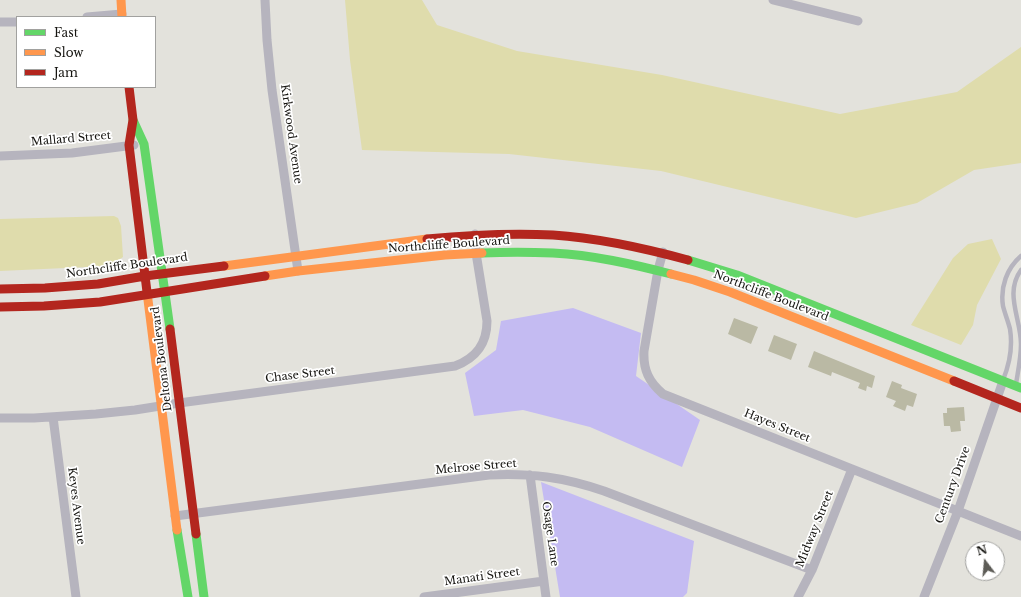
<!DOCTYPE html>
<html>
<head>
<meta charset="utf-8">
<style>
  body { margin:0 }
  #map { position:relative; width:1021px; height:597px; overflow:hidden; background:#e3e2dc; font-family:"Libre Baskerville",serif }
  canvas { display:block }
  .legend { position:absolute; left:16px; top:16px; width:140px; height:72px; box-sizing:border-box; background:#fff; border:1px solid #a1a19f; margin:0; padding:5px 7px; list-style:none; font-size:12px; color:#151410 }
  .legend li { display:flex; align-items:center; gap:8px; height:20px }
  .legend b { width:20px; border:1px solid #a1a19f }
  .north { position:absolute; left:965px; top:541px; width:40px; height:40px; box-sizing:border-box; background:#fff; border:1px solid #a1a19f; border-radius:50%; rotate:344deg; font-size:11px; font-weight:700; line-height:16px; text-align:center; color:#151410 }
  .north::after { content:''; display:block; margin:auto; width:14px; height:18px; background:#5d5c57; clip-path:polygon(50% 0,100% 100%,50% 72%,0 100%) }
</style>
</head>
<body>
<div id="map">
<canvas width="1021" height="597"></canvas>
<ul class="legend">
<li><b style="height:5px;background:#63d668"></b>Fast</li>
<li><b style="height:5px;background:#ff974d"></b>Slow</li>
<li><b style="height:5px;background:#b3261e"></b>Jam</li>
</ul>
<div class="north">N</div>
</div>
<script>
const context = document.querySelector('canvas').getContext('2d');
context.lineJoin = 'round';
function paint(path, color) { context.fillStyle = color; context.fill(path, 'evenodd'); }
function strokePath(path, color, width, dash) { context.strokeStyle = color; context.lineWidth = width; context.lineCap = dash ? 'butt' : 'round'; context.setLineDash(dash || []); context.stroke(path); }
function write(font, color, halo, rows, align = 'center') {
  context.font = font + ' "Libre Baskerville",serif'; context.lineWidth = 3.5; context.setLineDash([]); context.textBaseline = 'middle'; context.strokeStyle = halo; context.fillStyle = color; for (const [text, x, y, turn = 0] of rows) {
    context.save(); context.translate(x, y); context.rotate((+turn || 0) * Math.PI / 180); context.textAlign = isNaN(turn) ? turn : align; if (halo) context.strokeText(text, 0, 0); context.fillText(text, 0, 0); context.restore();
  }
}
paint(new Path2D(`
  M345 0H422L437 25 517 51 662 75 840 114 957 92 1021 47V163L974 170 917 203 856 218 661 171 509 154 362 150 350 60Z
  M114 216 118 218 121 226 123 257 109 266 0 271V219Z
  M992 239 1001 259 977 305 973 325 961 345 911 325 953 258 968 244Z`), '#dfdcac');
paint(new Path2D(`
  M573 308 641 333 636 376 700 420 682 467 590 427 523 410 474 416 465 373 496 350 501 321Z
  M541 482 694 541 687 593 683 597H560Z`), '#c4bbf2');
paint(new Path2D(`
  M734 318 758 327 751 344 728 334Z
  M774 335 797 344 791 360 768 351Z
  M814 351 875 376 872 388 867 386 866 391 858 388 860 383 832 372 831 376 808 367Z
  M892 381 902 385 901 388 917 394 913 407 907 405 905 411 893 406 896 401 886 397Z
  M964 407 965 421H960L961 431 951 432 950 426H944L943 413H947V408Z`), '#bab9a4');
strokePath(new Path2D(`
  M1003 380C1010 363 1013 348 1010 329 1008 321 1005 314 1003 306 1000 287 1007 268 1021 256
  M1016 384C1018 371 1021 358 1021 344 1021 319 1004 293 1021 270`), '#b6b4be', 4.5);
strokePath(new Path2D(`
  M265 0 267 40 272 90 298 271
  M773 0 858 21
  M87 17 122 14
  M0 22H17
  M0 156 72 153 134 145
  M663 252 658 270 644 351C643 370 649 382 663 394L1021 536
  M53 417 76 597
  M0 418H34L96 414 135 410 179 403 455 366C476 358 487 344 487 321L476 253 475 234
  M530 475 546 597
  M175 516 489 475C531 473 563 477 604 491L812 570
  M424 597 544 581
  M798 597 812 570 852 469
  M924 597 958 511 1003 381`), '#b6b4be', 9);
strokePath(new Path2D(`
  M133 120 144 144 170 329
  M482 253C505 252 529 252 553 253 593 255 632 264 671 274
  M688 260 737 275 1021 388
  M177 530 188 597
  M196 534 204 597`), '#63d668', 9);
strokePath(new Path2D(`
  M121 0 122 17
  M224 266 427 239
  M671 274 694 280 730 292 954 381
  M265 276 298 271 445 255 482 253
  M147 292 177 530`), '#ff974d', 9);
strokePath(new Path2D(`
  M129 87 133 120 129 145 147 292
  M427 239C469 235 511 233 553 235 598 238 644 248 688 260
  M0 289 45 288 98 284 145 276 224 266
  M0 307 44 306 100 302 265 276
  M170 329 196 534
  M954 381 1021 408`), '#b3261e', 9);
write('11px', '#151410', '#fff', [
  ["Kirkwood Avenue",291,134,82],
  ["Mallard Street",71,139,-5],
  ["Northcliffe Boulevard",449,245,-4],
  ["Northcliffe Boulevard",127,266,-8],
  ["Northcliffe Boulevard",771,296,21],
  ["Deltona Boulevard",162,359,-97],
  ["Chase Street",300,375,-7],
  ["Hayes Street",777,426,22],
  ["Melrose Street",476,467,-5],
  ["Century Drive",953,485,-70],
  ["Keyes Avenue",76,506,83],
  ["Midway Street",815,529,-68],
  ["Osage Lane",550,534,82],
  ["Manati Street",482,577,-8]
]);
</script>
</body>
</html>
